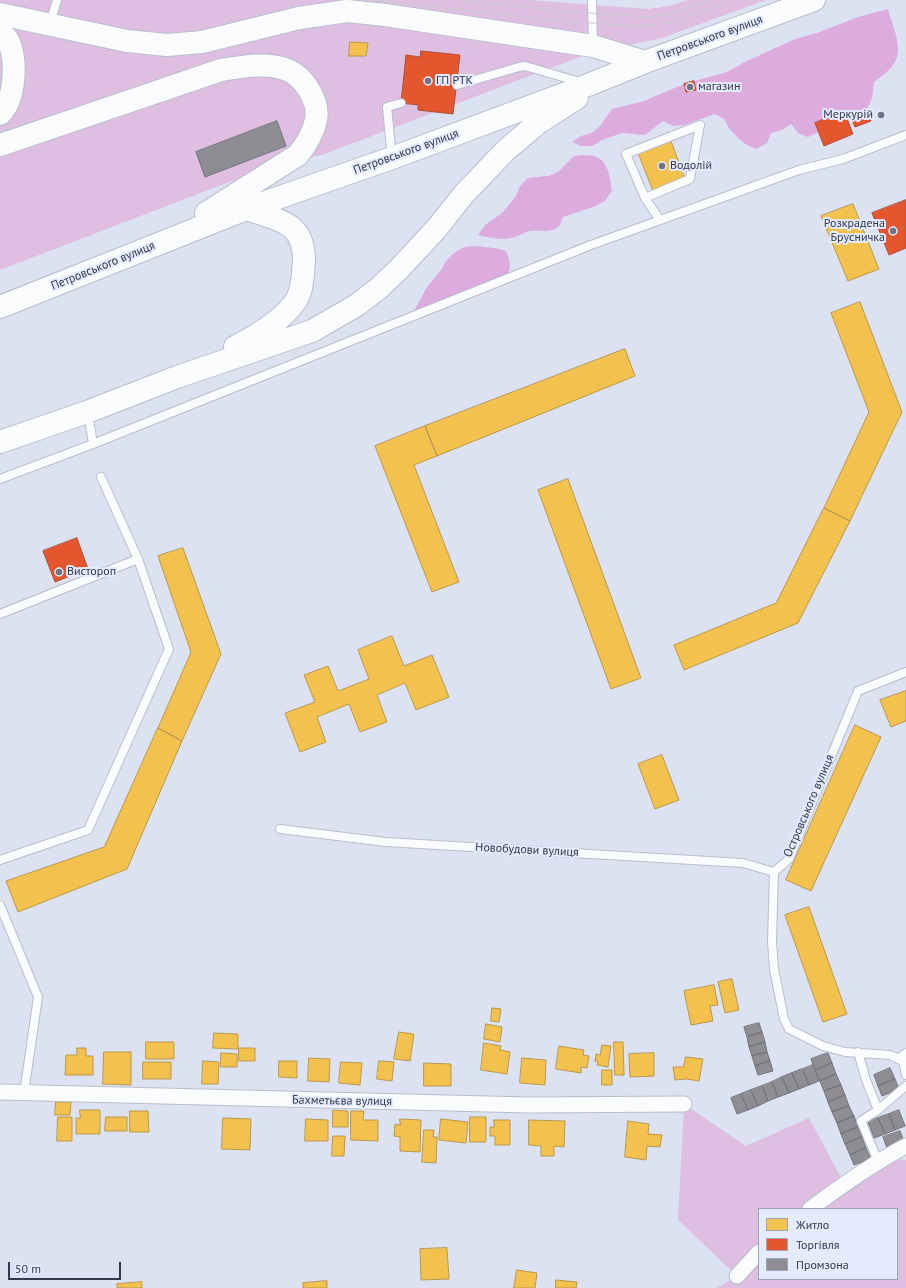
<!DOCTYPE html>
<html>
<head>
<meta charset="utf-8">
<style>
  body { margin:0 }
  #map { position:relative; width:906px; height:1288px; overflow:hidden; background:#dde2f2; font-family:"PT Sans",sans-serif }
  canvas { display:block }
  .legend { position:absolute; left:758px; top:1208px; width:140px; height:72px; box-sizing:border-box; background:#e5ebfe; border:1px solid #9ea3b6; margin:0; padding:5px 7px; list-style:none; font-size:12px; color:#33384b }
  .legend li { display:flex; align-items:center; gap:8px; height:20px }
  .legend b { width:20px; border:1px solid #9ea3b6 }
  .scale { position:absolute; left:8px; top:1262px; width:113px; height:18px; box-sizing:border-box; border:2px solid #33384b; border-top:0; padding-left:5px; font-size:12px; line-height:14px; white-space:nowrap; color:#33384b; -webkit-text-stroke:3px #e5ebfe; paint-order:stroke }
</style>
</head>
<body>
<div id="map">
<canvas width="906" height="1288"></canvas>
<ul class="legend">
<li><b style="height:11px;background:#f2c14e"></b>Житло</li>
<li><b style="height:11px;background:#e4572e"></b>Торгівля</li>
<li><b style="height:11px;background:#8d8d92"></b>Промзона</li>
</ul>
<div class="scale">50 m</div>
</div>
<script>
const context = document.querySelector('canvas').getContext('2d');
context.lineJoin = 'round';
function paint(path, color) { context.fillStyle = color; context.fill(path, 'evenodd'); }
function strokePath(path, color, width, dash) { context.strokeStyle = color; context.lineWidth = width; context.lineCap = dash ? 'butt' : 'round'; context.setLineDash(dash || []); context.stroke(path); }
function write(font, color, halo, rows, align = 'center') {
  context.font = font + ' "PT Sans",sans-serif'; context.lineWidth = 4; context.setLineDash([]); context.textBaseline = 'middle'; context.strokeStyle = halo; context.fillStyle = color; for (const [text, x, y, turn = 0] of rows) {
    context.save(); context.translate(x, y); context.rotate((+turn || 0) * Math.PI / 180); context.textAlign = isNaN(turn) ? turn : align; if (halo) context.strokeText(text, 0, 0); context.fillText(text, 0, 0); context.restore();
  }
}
paint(new Path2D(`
  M0 0H530L648 9 669 6 688 0H766L662 38 590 53 322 155 271 166 0 270Z
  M684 1104 746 1146 809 1118 844 1183 878 1161 906 1160V1288H717L737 1276 678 1220ZM759 1209H897V1279H759Z`), '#debfe1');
paint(new Path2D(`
  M888 9C893 29 906 51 891 68 886 73 880 77 874 82 873 88 873 96 871 101 867 113 854 115 844 114L828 128 808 137 798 133 791 124 782 130 771 133 767 143 756 149 745 144 737 137 729 128 724 119 715 114 684 125 673 126 663 121 645 135 622 133 602 140 592 146H581L572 142 581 136 592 133 600 126 612 109 644 101 684 84 727 72 745 62 795 39 817 33 858 17Z
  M584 155C587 156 591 155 594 156 609 160 610 179 612 191L605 201 596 206 563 217C562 219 561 223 560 225 553 234 539 230 530 231 525 232 520 235 515 237 502 241 491 238 478 235L485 225 502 213 516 196 520 186 528 178 548 176 558 172 574 156Z
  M474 246 495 248 506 251C511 264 512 267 505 280L412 315 427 287 441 270 446 261 454 253 464 247Z`), '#dcacde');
const homes = new Path2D(`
  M350 42 368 43 366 56H349Z
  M671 141 685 179 653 191 638 153Z
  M853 204 879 269 848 281 821 216Z
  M860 302 902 412 850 521 824 508 869 412 831 313Z
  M625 349 635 376 437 456 425 426Z
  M425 426 437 456 414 465 459 582 432 592 375 446Z
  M568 479 641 678 611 689 538 490Z
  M824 508 850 521 798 623 684 670 674 645 776 603Z
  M183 548 221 654 182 741 158 728 191 652 158 556Z
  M392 636 404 666 432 655 449 697 416 710 405 683 377 695 387 722 360 732 349 704 317 717 326 742 300 752 285 713 315 702 304 675 328 666 338 691 369 679 358 650Z
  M906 691V721L891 727 880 700Z
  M855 725 881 737 811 891 786 880Z
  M158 728 182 741 127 869 18 912 6 881 104 847Z
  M662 755 679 800 655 809 638 764Z
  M809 907 847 1014 823 1022 785 915Z
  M732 979 739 1010 725 1013 718 982Z
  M714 985 718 1005 710 1006 713 1021 691 1025 684 991Z
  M492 1008 501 1009 499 1022 491 1021Z
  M486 1024 502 1027 500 1042 484 1039Z
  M399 1032 414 1034 410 1061 394 1059Z
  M214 1033 238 1034V1049L213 1048Z
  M146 1042H174V1059H146Z
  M614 1042H623L624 1075H615Z
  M484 1043 501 1046 500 1050 510 1052 507 1074 481 1070Z
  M602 1045 611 1046 608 1067 597 1065 598 1061H595L596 1054 600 1055Z
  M559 1046 584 1050 583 1055 589 1056 587 1068 581 1067V1073L556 1069Z
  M77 1048H86V1056H93V1075H65L66 1055H77Z
  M239 1048H255V1061H239Z
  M104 1052H131V1085L103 1084Z
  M221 1053 237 1054V1067H221Z
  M654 1053V1076L630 1077 629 1054Z
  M686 1057 703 1059 699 1081 686 1079 675 1080 673 1067H683Z
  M309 1058 330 1059 329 1082 308 1081Z
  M522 1058 546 1060 545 1085 520 1083Z
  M203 1061 219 1062 218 1084H202Z
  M279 1061H297V1078L279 1077Z
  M379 1061 394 1062 392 1081 377 1079Z
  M143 1062H171V1079H143Z
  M341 1062 362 1063 360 1085 339 1083Z
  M424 1063 451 1064V1086H424Z
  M602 1070H612V1085H602Z
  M56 1102H71L70 1115H55Z
  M80 1110H100V1134H76V1118H80Z
  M333 1110 348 1111V1127H333Z
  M130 1111H148L149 1132H130Z
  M351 1111H364L363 1120H378V1141L351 1140Z
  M58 1117H72V1141H57Z
  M106 1117H127V1131H105Z
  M470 1117H486V1142H470Z
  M223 1118 251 1119 250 1150 222 1149Z
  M306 1119 328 1120V1141H305Z
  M400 1119 421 1120 420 1152 400 1151V1137L394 1136 395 1124 400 1125Z
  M441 1119 468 1122 466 1143 439 1140Z
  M494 1120H510V1145H495V1136H490V1127H494Z
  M529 1120 565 1121 564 1147 554 1146V1156H541V1146L529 1145Z
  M628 1121 649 1124 648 1134 662 1135 660 1147 647 1146 646 1160 625 1157Z
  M424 1130H434L433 1137H437L436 1163 422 1162Z
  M333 1136H345L344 1156H332Z
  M447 1248 449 1279 421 1280 420 1249Z
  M517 1270 537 1273 535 1288H514Z
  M556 1280 577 1282 576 1288H556Z
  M327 1281V1288H303V1283Z
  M142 1282V1288H117V1284Z`);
paint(homes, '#f2c14e');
strokePath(homes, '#b9984d', 1);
const shops = new Path2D(`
  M421 51 460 55 453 114 418 110V105L401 103 406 55 420 57Z
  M694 81 696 90 686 92 684 84Z
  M844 111 853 134 824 146 815 123Z
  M867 112 871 121 855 127 851 118Z
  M906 200V248L889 255 872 213Z
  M77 538 88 569 55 582 43 551Z`);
paint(shops, '#e4572e');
strokePath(shops, '#af4e37', 1);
const industry = new Path2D(`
  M277 121 286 146 205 177 196 152Z
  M759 1023 762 1032 747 1037 744 1027Z
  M762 1032 765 1042 749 1047 747 1037Z
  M765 1042 767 1052 752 1056 749 1047Z
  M767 1052 770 1061 755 1066 752 1056Z
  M828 1053 832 1063 815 1070 811 1059Z
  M770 1061 773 1071 758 1075 755 1066Z
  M832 1063 836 1074 820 1081 815 1070Z
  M813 1065 819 1081 809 1085 803 1069Z
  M890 1068 895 1079 878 1086 874 1075Z
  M802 1069 809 1085 799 1089 792 1073Z
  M792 1073 799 1089 789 1093 782 1077Z
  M836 1074 841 1085 824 1091 820 1081Z
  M782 1077 789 1093 778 1097 772 1082Z
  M895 1079 899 1089 882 1096 878 1086Z
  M772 1082 778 1097 768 1101 762 1086Z
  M841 1085 845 1095 828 1102 824 1091Z
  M762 1086 768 1101 758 1106 751 1090Z
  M751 1090 758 1106 748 1110 741 1094Z
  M741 1094 748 1110 737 1114 731 1098Z
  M845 1095 849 1106 832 1112 828 1102Z
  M849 1106 854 1116 837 1123 832 1112Z
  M899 1110 905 1126 895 1130 889 1114Z
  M889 1114 895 1130 885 1134 878 1118Z
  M854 1116 858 1127 841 1134 837 1123Z
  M878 1118 885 1134 874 1138 868 1122Z
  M858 1127 862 1137 845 1144 841 1134Z
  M900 1131 904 1141 887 1148 883 1137Z
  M862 1137 866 1148 850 1155 845 1144Z
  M866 1148 871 1159 854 1165 850 1155Z`);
paint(industry, '#8d8d92');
strokePath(industry, '#72747d', 1);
const lane = new Path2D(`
  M592 0 593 45
  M50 23 57 0
  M457 85 519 67 525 66 580 82
  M392 158 387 107 401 103
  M645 198 690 179 700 125
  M660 220 645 198 626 154 700 125
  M88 413 93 444
  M0 479 93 444 591 245 799 170 843 159 906 135
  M0 614 138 559
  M906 672 858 691 789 859 774 872 772 941 774 969 784 1019 789 1029 823 1046 845 1052 890 1055 903 1061 906 1075
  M280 829 386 842 743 863 774 872
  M0 860 88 830 169 649 138 559 101 477
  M0 905 38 997 24 1093
  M858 1052 866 1080 878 1110 906 1086
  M898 1059 906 1053
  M878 1110 861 1121 878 1161`);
const street = new Path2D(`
  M0 1092 529 1105 684 1104
  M810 1209C841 1186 872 1164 906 1146
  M737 1276 759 1252`);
const secondary = new Path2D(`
  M0 14 127 41 167 45 202 42 299 18 347 11 385 15 593 46 645 62
  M0 31C2 34 6 37 8 40 17 59 16 99 0 114
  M0 145 221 70C242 67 264 62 285 69 303 75 320 101 316 120 313 134 306 145 298 155L206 213
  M0 307 246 209 392 158 588 85 645 62 814 0
  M235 347C256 336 284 320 297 299 303 288 303 272 304 260 304 248 301 235 291 227 281 219 259 213 246 209
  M0 442 87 412 177 377 312 331 357 305 379 288 399 269 437 228 464 194 506 150 538 123 577 98`);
strokePath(lane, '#b8bdcd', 10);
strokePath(street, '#b8bdcd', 17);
strokePath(secondary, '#b8bdcd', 24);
strokePath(lane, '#fafbfd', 8);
strokePath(street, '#fafbfd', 15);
strokePath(secondary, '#fafbfd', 22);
strokePath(new Path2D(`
  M372 0 562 21 622 25H647L672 23 733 0
  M459 0 561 11 648 17 671 14 711 0`), '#c9cacf', 1);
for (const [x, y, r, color] of [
  [428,81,4,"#6e7485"],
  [690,87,4,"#6e7485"],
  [881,115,4,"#6e7485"],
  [662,166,4,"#6e7485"],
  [893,231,4,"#6e7485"],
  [59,572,4,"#6e7485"]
]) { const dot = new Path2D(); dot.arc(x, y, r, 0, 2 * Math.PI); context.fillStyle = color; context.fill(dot); strokePath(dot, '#e5ebfe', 1.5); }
write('12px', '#33384b', '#e5ebfe', [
  ["Петровського вулиця",710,38,-20],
  ["Петровського вулиця",406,152,-20],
  ["Петровського вулиця",103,266,-22],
  ["Островського вулиця",809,806,-67],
  ["Новобудови вулиця",527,850,3],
  ["Бахметьєва вулиця",342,1101,1]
]);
write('12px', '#33384b', '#e5ebfe', [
  ["ГП РТК",436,81],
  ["магазин",698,87],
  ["Меркурій",873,115,"right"],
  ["Водолій",670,166],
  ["Розкрадена",885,224,"right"],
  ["Брусничка",885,238,"right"],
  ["Вистороп",67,572]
], 'left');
</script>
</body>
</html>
